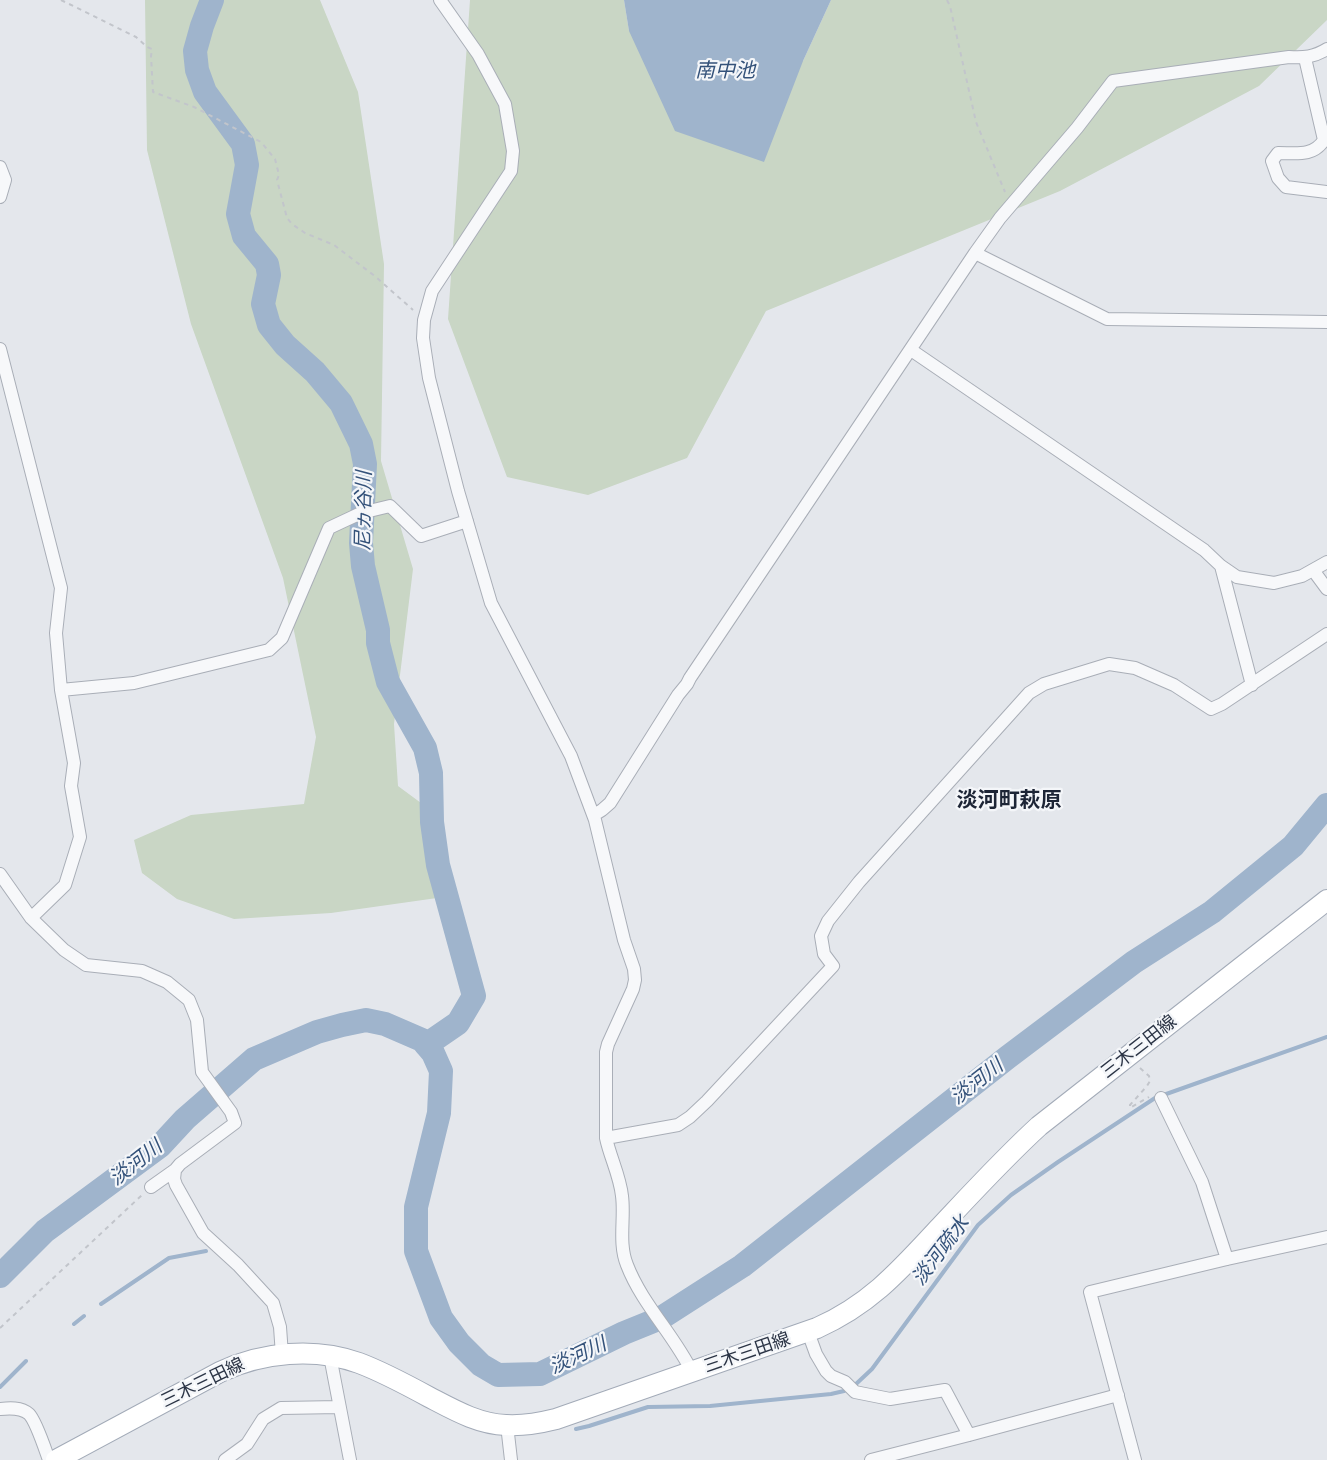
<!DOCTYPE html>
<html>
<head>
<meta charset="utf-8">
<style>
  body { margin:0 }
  canvas { display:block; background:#e4e7ec }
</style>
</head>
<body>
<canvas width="1327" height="1460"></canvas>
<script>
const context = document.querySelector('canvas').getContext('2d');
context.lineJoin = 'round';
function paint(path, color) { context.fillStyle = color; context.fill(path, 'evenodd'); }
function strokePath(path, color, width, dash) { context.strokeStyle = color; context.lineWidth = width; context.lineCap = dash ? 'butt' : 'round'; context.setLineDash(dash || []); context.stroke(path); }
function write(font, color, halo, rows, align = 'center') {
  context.font = font + ' Figtree,"Noto Sans JP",sans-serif'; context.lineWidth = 4.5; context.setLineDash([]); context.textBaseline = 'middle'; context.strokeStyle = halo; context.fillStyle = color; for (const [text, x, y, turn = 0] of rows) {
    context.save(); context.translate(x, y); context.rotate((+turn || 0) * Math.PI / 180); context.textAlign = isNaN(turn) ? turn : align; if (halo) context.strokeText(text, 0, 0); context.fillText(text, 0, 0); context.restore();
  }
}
paint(new Path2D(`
  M145 0H320L358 92 384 264 381 461 413 569 394 724 398 786 440 817 437 898 331 913 234 919 177 899 142 873 134 840 191 815 304 804 316 737 283 578 191 324 147 150Z
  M470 0H624L629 31 803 61 831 0H1327V20L1259 86 1060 191 766 311 687 458 588 495 507 477 448 319Z`), '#c9d6c5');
paint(new Path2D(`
  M624 0H831L803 61 764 162 675 131 629 31Z`), '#9fb4cc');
strokePath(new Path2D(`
  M101 1304 169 1258 206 1251
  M74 1324 84 1316
  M0 1387 26 1361
  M576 1429 589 1426 648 1407 710 1406 831 1394 844 1391 856 1384 872 1369 978 1225 1011 1195 1058 1162 1155 1098 1327 1037`), '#9fb4cc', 4);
strokePath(new Path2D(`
  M212 0 202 26 195 51 197 70 205 92 243 144 247 165 238 214 244 236 267 264 269 275 263 304 269 325 285 345 315 372 341 403 361 444 365 464 361 543 363 566 378 630V643L388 682 425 748 431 773 432 822 438 865 474 996 458 1023 426 1045
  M0 1276 45 1231 160 1146 185 1119 254 1059 317 1032 342 1025 366 1020 385 1024 422 1040 433 1053 441 1071 439 1113 416 1207V1251L441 1318 459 1343 481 1365 498 1375 540 1374 624 1333 661 1318 742 1266 1008 1057 1134 962 1212 912 1293 846 1327 805`), '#9fb4cc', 24);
const minor = new Path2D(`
  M440 0 478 54 505 104 513 151 511 171 432 291 424 320 423 338 429 378 458 491 491 603 571 756 595 820 624 940 634 969 635 980 633 989 608 1044 606 1052V1138C610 1157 620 1176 622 1196 625 1218 618 1243 627 1265 642 1304 674 1335 692 1372
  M1305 58 1324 140C1313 157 1296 153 1278 153L1272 161 1278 178 1286 187 1327 192
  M0 167 5 180 0 197
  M975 253 1107 319 1327 322
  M0 349 61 588 56 633 61 690 74 763 71 786 80 837 65 885 31 918
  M911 350 1204 550 1221 566 1237 577 1274 583 1302 576 1327 562
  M1221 566 1252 685
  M1313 570 1327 589
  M61 690 134 683 269 650 282 638 329 528 361 513 390 506 421 536 467 521
  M594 815 602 810 610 803 678 695 687 684 690 678 975 253 1000 218 1077 128 1113 81 1289 57C1304 58 1314 57 1327 49
  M0 874 31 918 64 950 86 965 142 971 167 982 189 1000 197 1020 202 1072 231 1112 235 1123 180 1164 175 1170 174 1179 176 1185 203 1233 238 1265 273 1303 280 1327 282 1355
  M1161 1098 1202 1182 1227 1259
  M606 1138 678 1125 690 1117 707 1101 833 966 824 954 821 936 828 921 859 882 1029 693 1044 684 1109 664 1135 668 1174 685 1211 709 1222 704 1327 634
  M151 1187 175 1170
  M808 1332 816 1354 826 1371 831 1376 845 1382 855 1392 890 1399 945 1390 969 1435
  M330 1356 350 1460
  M0 1409C9 1408 21 1407 29 1414 36 1421 45 1449 49 1460
  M507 1425 511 1460
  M225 1460 247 1444 263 1419 281 1408 339 1407
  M871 1460 969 1435 1118 1395
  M1135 1460 1090 1292 1227 1259 1327 1237`);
const primary = new Path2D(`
  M56 1460 220 1372C262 1352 315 1347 359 1363 383 1372 407 1385 429 1397 454 1410 478 1424 506 1425 523 1426 540 1423 556 1419L817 1328C871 1304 901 1269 940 1227 972 1193 1004 1158 1039 1126L1327 900`);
strokePath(minor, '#a9aeb7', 14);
strokePath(primary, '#a3abb8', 22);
strokePath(new Path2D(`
  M61 0 136 37 147 47 152 49 151 56 153 92 194 107 261 142 275 159 279 175 277 180 287 218 292 224 305 233 334 245 376 277 413 310
  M947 0 950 6 976 122 1005 192
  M1140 1068 1149 1076 1150 1081 1147 1086 1130 1105V1108L1149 1097
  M0 1328 142 1195`), '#c2c5cb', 2, [4.5, 4.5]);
strokePath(minor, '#f7f8fa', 12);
strokePath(primary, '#fff', 20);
write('18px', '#2b3445', '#f4f6f9', [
  ["三木三田線",1139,1047,-38],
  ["三木三田線",747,1353,-19],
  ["三木三田線",203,1383,-26]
]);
write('italic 20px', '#34527a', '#f4f6f9', [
  ["南中池",725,71],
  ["尼ヵ谷川",364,511,-89],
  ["淡河川",977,1082,-38],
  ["淡河川",136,1163,-38],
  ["淡河疏水",941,1251,-53],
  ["淡河川",578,1356,-25]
]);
write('bold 21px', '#1d2536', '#f4f6f9', [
  ["淡河町萩原",1009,801]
]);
</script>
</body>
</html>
